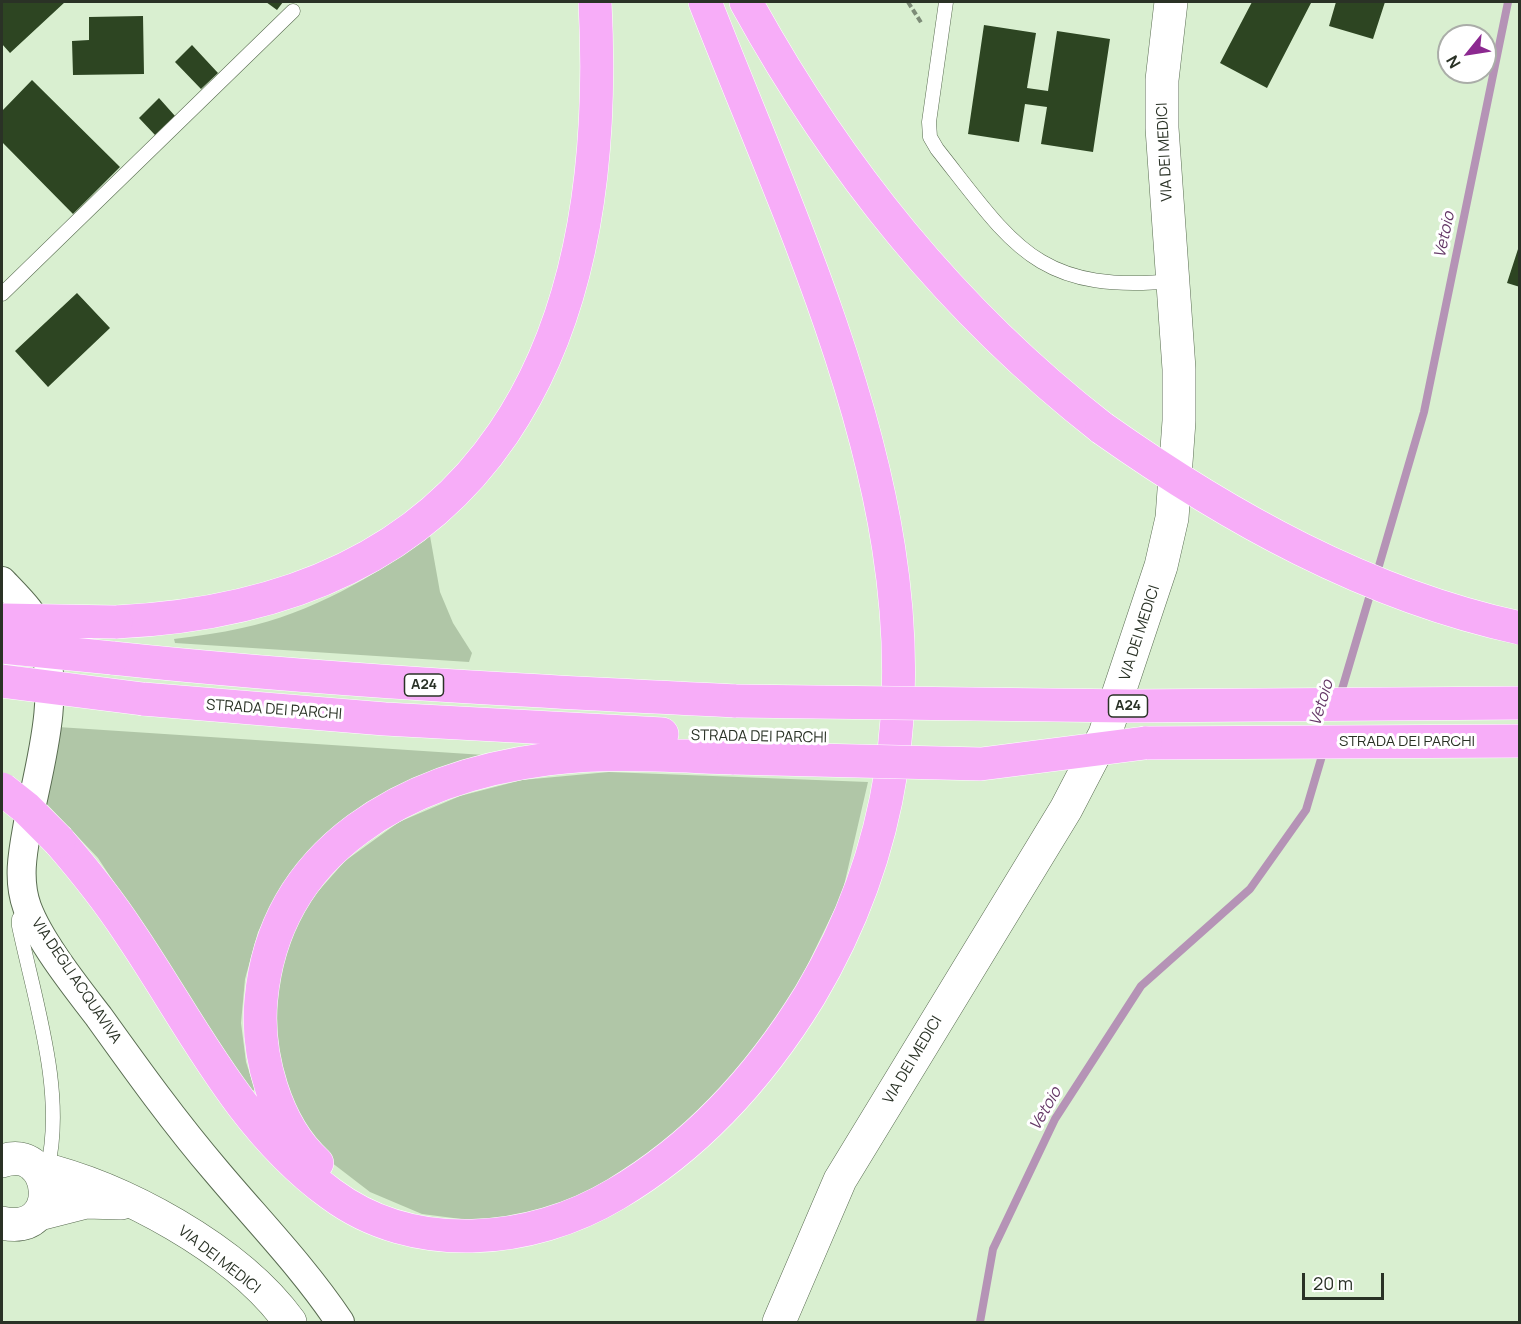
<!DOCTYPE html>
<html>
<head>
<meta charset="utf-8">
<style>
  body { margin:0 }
  #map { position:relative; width:1521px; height:1324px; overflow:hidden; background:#d9efd0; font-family:Manrope,sans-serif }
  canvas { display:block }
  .frame { position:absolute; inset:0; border:3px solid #2a3226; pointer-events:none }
  .north { position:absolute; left:1437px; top:24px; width:60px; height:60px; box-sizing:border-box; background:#fff; border:2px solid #aaada8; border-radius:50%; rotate:240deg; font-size:16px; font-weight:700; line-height:24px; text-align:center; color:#2a3226 }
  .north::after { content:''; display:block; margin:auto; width:21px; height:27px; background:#8c2990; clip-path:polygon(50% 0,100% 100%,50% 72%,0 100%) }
  .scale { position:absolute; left:1302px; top:1273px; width:82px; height:27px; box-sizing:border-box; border:3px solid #2a3226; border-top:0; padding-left:8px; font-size:18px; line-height:21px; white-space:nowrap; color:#2a3226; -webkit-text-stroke:4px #fff; paint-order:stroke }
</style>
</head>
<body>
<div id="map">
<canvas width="1521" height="1324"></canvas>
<div class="frame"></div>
<div class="north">N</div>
<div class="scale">20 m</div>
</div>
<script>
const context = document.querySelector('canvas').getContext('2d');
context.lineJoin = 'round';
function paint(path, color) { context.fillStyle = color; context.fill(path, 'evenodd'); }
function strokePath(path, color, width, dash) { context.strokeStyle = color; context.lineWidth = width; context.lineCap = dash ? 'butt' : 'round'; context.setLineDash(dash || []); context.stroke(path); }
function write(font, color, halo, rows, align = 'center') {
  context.font = font + ' Manrope,sans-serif'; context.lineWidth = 6; context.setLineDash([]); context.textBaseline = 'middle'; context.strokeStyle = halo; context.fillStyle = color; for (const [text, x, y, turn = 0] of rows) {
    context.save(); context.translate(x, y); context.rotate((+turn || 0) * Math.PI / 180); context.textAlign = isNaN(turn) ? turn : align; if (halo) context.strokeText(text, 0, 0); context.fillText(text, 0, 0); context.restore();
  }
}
paint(new Path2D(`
  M430 536 440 592 453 623 472 653 469 662 175 643 174 639C197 636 220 633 242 628 312 613 373 577 430 536Z
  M58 727 484 755 280 890 258 932 245 979 241 1023 246 1062 255 1090 251 1091 98 858 43 800Z
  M609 772 868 782 842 894 787 1007 750 1060 660 1153 548 1213 477 1221 422 1214 370 1192 327 1159 298 1117 276 1060 271 1012 281 960 306 905 345 861 399 822 460 796 522 780Z`), '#b0c6a7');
strokePath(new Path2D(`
  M1376 576 1424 412 1508 2
  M1340 696 1372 588
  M980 1322 993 1249 1055 1119 1141 986 1250 889 1306 810 1324 749`), '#b593b6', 8);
paint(new Path2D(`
  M2 2H65L10 53 2 44Z
  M266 2H283L277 10Z
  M1252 2 1311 3 1267 88 1220 63Z
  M1336 2H1385L1373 39 1329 26Z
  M143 16 144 74 73 75 72 41 89 40V17Z
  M984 25 1036 33 1027 88 1048 91 1057 31 1110 39 1093 152 1041 144 1047 107 1025 104 1019 142 968 134Z
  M192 45 218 73 201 89 175 62Z
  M32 80 120 167 73 214 2 142V111Z
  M159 98 175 116 155 135 139 118Z
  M1519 246 1520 247V287L1507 283Z
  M77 293 110 328 48 387 15 351Z`), '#2d4522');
const lane = new Path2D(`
  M946 2 929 122 930 137 937 149C1013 245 1037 294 1173 281
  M2 294 293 11
  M26 912 25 910 19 919V926C35 1002 66 1094 47 1170`);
const street = new Path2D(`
  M2 581C16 596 36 614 42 635 61 695 40 763 28 823 23 851 17 879 27 907 40 942 76 987 99 1017 137 1070 175 1123 217 1172 260 1223 303 1267 340 1322`);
const secondary = new Path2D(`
  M2 1161C54 1142 65 1237 2 1223
  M35 1167C122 1187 237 1249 290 1322
  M39 1214 86 1202 121 1203
  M779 1322 840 1180 1066 809 1105 734 1161 566 1172 518 1179 421V369L1162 128V80L1171 2`);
const highway = new Path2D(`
  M746 2C838 169 952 311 1102 428
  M116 622C492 604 613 343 595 2
  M112 658C320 680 527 691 736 701
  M143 699 385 719 662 734
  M1145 743 1520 741
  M59 841C84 870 108 900 129 932 191 1023 239 1127 331 1194 413 1255 531 1245 616 1194 697 1146 761 1075 810 995 1008 662 830 322 705 2
  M317 1163C275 1125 256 1054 261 1000 275 847 409 777 548 759 609 751 672 756 734 758`);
strokePath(lane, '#586b50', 15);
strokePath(street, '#586b50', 30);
strokePath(secondary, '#586b50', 34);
strokePath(highway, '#fff', 34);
strokePath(new Path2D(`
  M908 2 922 24`), '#7d8c77', 4, [6, 3]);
strokePath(lane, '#fff', 14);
strokePath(street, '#fff', 28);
strokePath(secondary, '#fff', 33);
strokePath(highway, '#f7adf8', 33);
const highwayBridge = new Path2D(`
  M1102 428C1228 517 1367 595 1520 628
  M2 620 116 622
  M2 647 112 658
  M2 681 143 699
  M736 701 1130 706 1520 703
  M734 758 981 764 1145 743
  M2 789 26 808 59 841`);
strokePath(highwayBridge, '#fff', 34, []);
strokePath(highwayBridge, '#f7adf8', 33);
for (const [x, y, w] of [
  [424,685,39],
  [1128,706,39]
]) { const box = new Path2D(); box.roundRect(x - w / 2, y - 11, w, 22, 4.5); context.fillStyle = '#fff'; context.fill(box); strokePath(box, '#2a3226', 1.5); }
write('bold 14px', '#2a3226', null, [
  ["A24",424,685],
  ["A24",1128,706]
]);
write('15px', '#2a3226', '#fff', [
  ["VIA DEI MEDICI",1165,152,-93],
  ["VIA DEI MEDICI",1140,633,-72],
  ["STRADA DEI PARCHI",274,710,4],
  ["STRADA DEI PARCHI",759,737,1],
  ["STRADA DEI PARCHI",1407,742],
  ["VIA DEGLI ACQUAVIVA",76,981,56],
  ["VIA DEI MEDICI",913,1060,-59],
  ["VIA DEI MEDICI",219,1260,38]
]);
write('italic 16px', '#653867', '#fff', [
  ["Vetoio",1445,235,-78],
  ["Vetoio",1322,703,-73],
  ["Vetoio",1046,1109,-60]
]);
</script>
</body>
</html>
